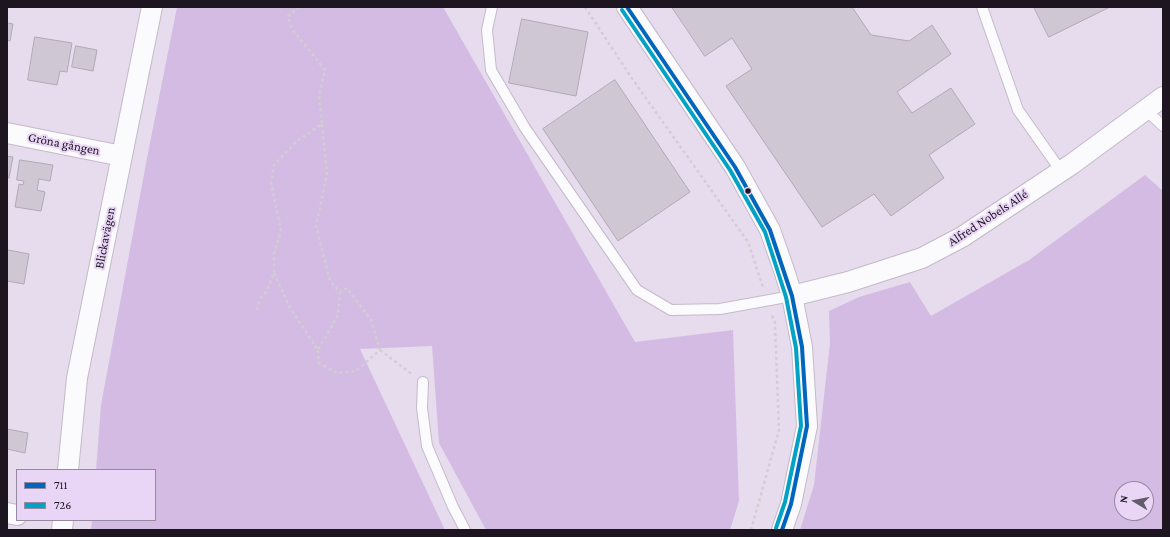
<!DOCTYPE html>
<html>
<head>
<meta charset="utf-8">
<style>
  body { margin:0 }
  #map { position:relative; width:1170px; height:537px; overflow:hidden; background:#e7dcee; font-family:"Crimson Pro",serif }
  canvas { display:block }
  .frame { position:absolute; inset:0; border:8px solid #1d1621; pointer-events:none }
  .legend { position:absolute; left:16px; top:469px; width:140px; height:52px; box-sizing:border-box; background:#e9d5f5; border:1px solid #9789a0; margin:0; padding:5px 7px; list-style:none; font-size:12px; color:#1d1621 }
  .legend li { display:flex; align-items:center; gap:8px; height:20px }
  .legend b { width:20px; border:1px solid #9789a0 }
  .north { position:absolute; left:1114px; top:481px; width:40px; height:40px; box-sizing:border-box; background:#e9d5f5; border:1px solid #9789a0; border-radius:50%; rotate:280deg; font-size:11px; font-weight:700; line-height:16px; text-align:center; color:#1d1621 }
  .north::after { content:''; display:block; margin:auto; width:14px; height:18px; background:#645b69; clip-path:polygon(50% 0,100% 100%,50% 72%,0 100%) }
</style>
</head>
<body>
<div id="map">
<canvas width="1170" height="537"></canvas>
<div class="frame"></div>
<ul class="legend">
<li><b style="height:5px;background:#0065bd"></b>711</li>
<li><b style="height:5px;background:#01a2c5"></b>726</li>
</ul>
<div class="north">N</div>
</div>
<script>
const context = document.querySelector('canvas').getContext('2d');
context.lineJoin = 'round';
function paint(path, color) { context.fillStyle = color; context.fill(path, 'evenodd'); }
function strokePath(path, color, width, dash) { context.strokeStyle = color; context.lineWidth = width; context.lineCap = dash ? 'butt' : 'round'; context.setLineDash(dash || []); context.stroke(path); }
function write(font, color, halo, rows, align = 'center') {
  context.font = font + ' "Crimson Pro",serif'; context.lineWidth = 4; context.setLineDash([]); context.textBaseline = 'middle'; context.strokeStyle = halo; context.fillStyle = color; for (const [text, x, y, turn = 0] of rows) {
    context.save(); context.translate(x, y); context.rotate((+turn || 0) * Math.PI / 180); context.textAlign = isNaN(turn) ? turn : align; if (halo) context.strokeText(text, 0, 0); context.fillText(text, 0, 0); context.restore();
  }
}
paint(new Path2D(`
  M177 7H443L635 342 733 330 739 501 730 530H486L439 443 432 346 360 349 445 530H91L92 520H155V470H96L101 405 147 158Z
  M1145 175 1163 191V530H800L814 485 830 343 829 311 859 297 910 282 931 316 1029 260ZM1122 489H1146V513H1122Z`), '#d4bbe3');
const building = new Path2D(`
  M672 7H852L871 35 909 41 932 25 951 54 897 92 912 113 951 88 975 124 929 155 944 178 891 216 874 194 822 227 726 86 752 69 732 38 705 56Z
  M1034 7H1110L1049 37Z
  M522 19 588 32 576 96 509 83Z
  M7 23 13 24 10 41 7 40Z
  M35 37 72 43 67 72 60 71 57 85 28 80Z
  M76 46 97 50 93 71 72 67Z
  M615 80 690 192 618 241 543 129Z
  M7 156 13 157 9 178H7Z
  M20 160 53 165 50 181 39 179 37 190 45 192 41 211 15 207 19 184 23 185 24 181 17 180Z
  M8 250 29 254 24 284 7 281V257Z
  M7 429 28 433 25 453 7 449Z`);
paint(building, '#cfc7d4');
strokePath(building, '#b1a8b6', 1);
const service = new Path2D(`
  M492 7 487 30 491 70 525 128 637 290 671 310 720 309 792 296
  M982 7 1018 110 1061 171
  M1146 110 1163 126
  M423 382 422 408 427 446 453 507 465 530`);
const minor = new Path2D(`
  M627 7 735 167 770 230 785 273 792 296 802 347 807 426 791 504 782 530
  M7 133 122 156
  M792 296 848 282 922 258 962 237 1072 164 1163 97
  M68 470 77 378 152 7
  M7 513 17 515
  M62 530 63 520`);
strokePath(service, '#c3bac8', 12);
strokePath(minor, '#c3bac8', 22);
strokePath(new Path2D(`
  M585 7 631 77 748 242 763 287
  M274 273 290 308 318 350 338 315 340 292 330 281 316 226 327 174 322 124
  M257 310 260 299 267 291 274 273V253L281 231 271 183 274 165 297 141 322 124 319 96 325 70 292 29 288 16 299 7
  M318 350 319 363 337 373 356 371 380 350 371 320 347 288 340 292
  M380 350 413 375
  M751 530 779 430 775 323 771 313`), '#d1ced3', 2.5, [3, 3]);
strokePath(service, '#fbfafc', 10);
strokePath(minor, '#fbfafc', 20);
strokePath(new Path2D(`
  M627 7 735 167 770 230 792 296 802 347 807 426 791 504 782 530`), '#0065bd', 4);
strokePath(new Path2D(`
  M622 10 730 170 765 232 786 297 796 348 801 426 785 502 776 528`), '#01a2c5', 4);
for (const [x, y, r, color] of [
  [748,191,3.5,"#1d1621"]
]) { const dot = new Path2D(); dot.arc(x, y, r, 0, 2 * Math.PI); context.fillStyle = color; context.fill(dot); strokePath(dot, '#e9d5f5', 1.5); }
write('13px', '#1d1621', '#e9d5f5', [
  ["Gröna gången",64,144,11],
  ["Alfred Nobels Allé",988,218,-33],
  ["Blickavägen",105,238,-79]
]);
</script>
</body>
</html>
